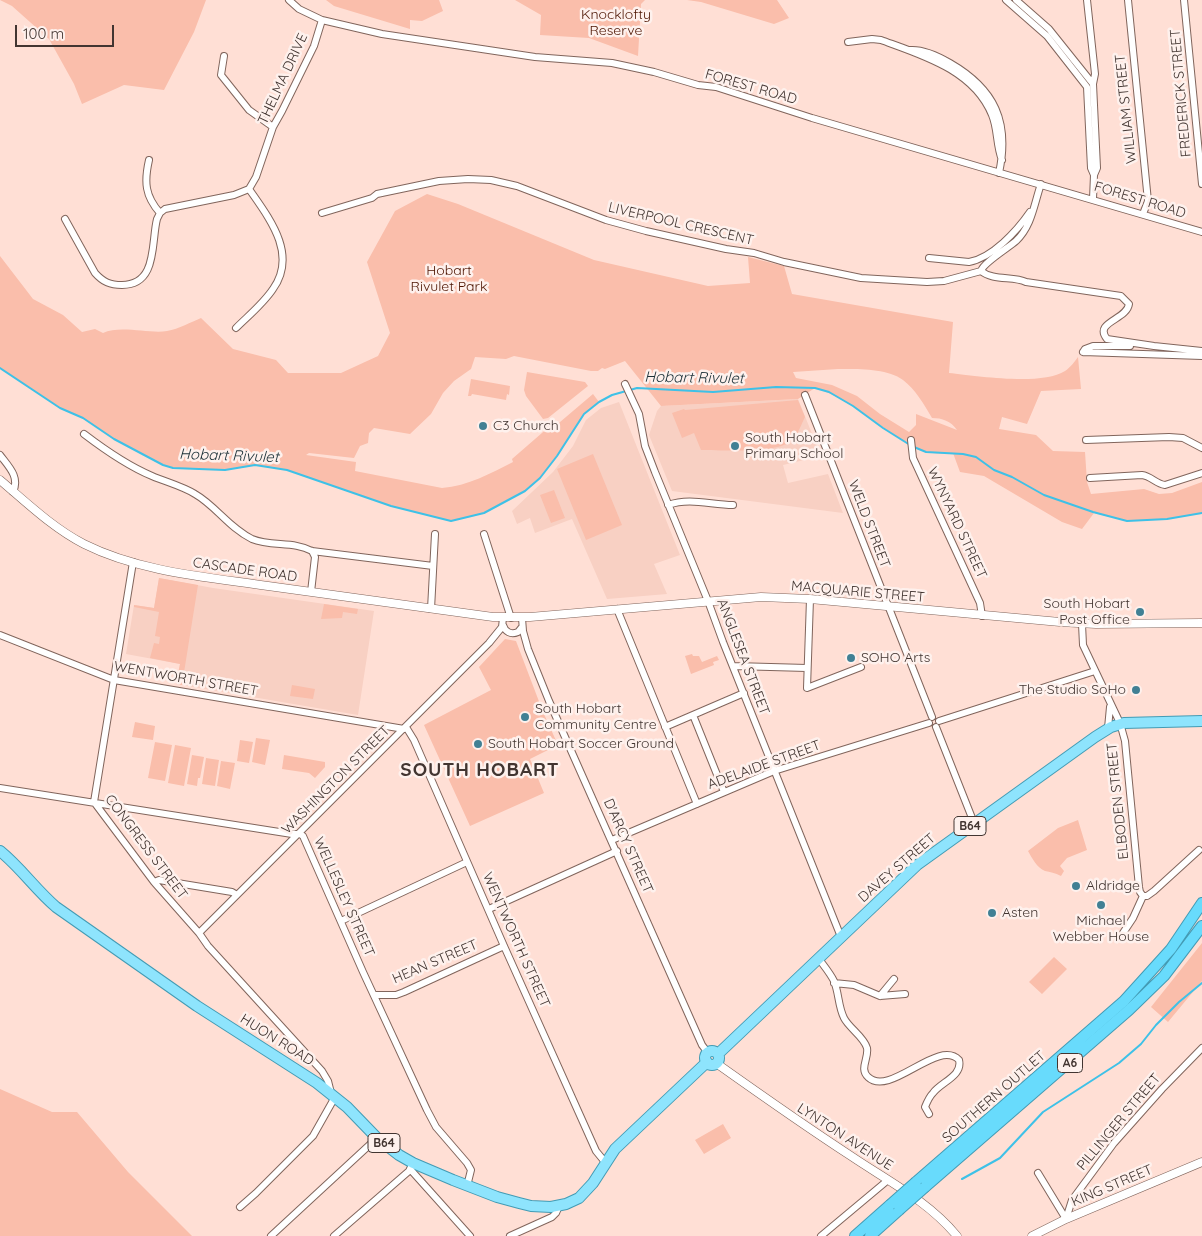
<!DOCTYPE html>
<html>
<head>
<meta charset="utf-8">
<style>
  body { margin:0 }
  #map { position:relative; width:1202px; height:1236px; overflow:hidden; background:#ffdfd5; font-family:Quicksand,sans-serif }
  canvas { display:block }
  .scale { position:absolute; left:15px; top:25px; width:99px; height:22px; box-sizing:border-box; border:2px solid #423531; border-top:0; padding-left:6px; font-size:15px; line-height:18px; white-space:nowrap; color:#423531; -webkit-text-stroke:4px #fef1ed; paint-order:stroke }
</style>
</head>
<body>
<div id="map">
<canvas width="1202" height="1236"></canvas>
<div class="scale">100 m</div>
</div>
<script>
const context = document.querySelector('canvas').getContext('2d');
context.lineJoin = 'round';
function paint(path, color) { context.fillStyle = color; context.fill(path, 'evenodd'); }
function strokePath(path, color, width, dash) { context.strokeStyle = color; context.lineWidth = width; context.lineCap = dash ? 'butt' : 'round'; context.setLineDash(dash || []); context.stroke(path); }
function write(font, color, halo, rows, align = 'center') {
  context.font = font + ' Quicksand,sans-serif'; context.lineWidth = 5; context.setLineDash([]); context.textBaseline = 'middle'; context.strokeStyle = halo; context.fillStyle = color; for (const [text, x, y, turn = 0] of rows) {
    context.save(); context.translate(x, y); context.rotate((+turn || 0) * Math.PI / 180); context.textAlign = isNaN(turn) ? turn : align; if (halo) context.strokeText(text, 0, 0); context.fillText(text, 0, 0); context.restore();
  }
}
paint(new Path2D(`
  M798 399 821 456 783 465 788 483 828 474 843 513 672 491 649 435 657 411 661 406Z
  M619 402 680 555 654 564 667 594 607 599 572 519 535 533 530 518 517 524 512 511 553 472 573 446 586 420 601 408Z
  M159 578 213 588 374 611 358 715 176 684 180 664 126 654 134 605 154 608Z`), '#f8d0c3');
paint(new Path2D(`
  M0 0H206L194 32 164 90 124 85 82 104 74 84 49 39 12 6Z
  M326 0H439L443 11 422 21 410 20V29L334 6Z
  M515 0H645L641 4 638 56 589 38 540 35 541 15Z
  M687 0H777L789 18 774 24 701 2Z
  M427 194 458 204 594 260 708 286 750 283 748 257 784 266 792 294 953 322 949 373C977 376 1042 386 1065 371 1070 368 1075 361 1078 357L1081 389 1041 391 1027 424 1002 417 999 429 1036 435 1053 451 1085 452 1087 482 1091 494 1144 489 1159 494 1172 493 1202 482V513L1167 519 1127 521 1094 513 1082 529 1062 522 984 476 960 472 953 453C945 453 935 454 926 452 916 450 907 443 899 438 871 420 847 398 815 388L798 399 661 406 625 361 605 369 602 368 598 371H591L514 356 506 359 475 357 471 369 454 381 443 393 431 414 410 434 374 428 369 433 368 443 360 446 354 458 309 453 306 455 356 462 355 471 442 488C468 486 491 473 513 462L512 459 550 426 553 428 593 394 599 402 584 414 557 456 540 478 525 491 484 513 451 521 391 506 287 470 255 465 225 470 173 468 163 465 114 439 83 418 60 408 0 368V256L33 299 63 315 82 332 95 329 103 333C120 325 150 334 167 331 179 329 191 322 201 318L233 349 276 360 288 373H341L378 356 390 333 367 262 395 211ZM838 369C857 369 887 368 903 380 915 389 924 404 932 418 942 418 951 421 957 430L916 414V425L909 432 880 414 857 396 832 385 796 378 793 372Z
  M527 372 585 382 588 386 548 418 543 419 526 396 524 390Z
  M471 379 510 386 509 395 507 394 506 400 472 394 471 396H468Z
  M798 400 805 417C801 425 798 435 791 441 776 454 721 450 701 450L694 433 682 438 672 413 684 409 685 410Z
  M593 454 622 525 586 540 557 469Z
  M554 490 565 518 551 523 540 495Z
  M159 578 198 585 182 685 176 684 180 664 150 658 154 643 159 644 160 637 155 636 159 612 134 607V605L154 608Z
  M324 604 358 609 357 614 343 612 342 618 321 619Z
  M505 639 516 641 543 712 558 745 530 759 544 793 470 826 424 725 491 690 479 667Z
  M692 654 693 656H699L702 662 717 656 719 660 713 662 714 665 691 674 685 656Z
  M292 685 315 689 313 699 290 696Z
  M135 722 155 726 153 740 132 737Z
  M256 738 270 740 265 765 252 762Z
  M240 740 253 742 249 763 237 761Z
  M155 742 172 745 165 781 148 778Z
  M175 745 191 748 184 786 168 783Z
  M192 755 204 757 200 778H198L197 786 187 784Z
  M284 755 325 762V767L315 778 309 773 282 769Z
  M206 758 219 760 215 786 202 784Z
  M221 761 235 763 230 789 217 786Z
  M1078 820 1087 850 1067 858 1060 866 1064 871 1061 876C1055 873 1050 872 1045 871 1037 868 1032 858 1028 851L1058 828Z
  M1202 943V981L1168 1022 1151 1007Z
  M1054 957 1067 969 1042 994 1029 982Z
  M0 1089 52 1112H77L128 1172 192 1236H0Z
  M723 1124 731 1138 704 1154 695 1140Z`), '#fabeab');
strokePath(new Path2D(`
  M0 368 60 408 83 418 114 439 163 465 173 468 225 470 255 465 287 470 391 506 451 521 484 513 525 491 540 478 557 456 584 414 599 402 612 395 637 388 713 392 776 387 815 388 829 392 853 406 883 428 910 445
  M914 447 926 452 963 454 976 457 994 470 1012 477 1044 495 1093 512 1127 521 1167 519 1202 513
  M962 1179 1000 1158 1043 1112 1119 1063 1141 1044 1156 1025 1179 1002 1202 983`), '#3ec1e7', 2);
const minor = new Path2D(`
  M289 0 299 9 322 20 382 34 535 57 612 63 654 72 698 85 716 87 812 118 1202 232
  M1006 0 1047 36 1087 87 1091 168 1094 175
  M1016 0 1049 29 1093 84 1097 168 1094 175 1093 199
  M1087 0 1095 74 1093 84
  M1128 0 1148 201 1143 214
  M1184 0 1202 184
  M848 42 872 39 881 40C922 55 974 70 992 115 998 129 996 145 1002 160
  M910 50C924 49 938 56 950 63 995 89 1010 122 999 173
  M224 56 221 75 249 110 273 127
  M149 160C144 182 145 196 160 213
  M1041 184C1034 204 1032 226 1016 241 1008 248 983 263 981 271 993 281 1013 276 1026 282L1121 296 1129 304C1127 320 1093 322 1107 339L1154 346 1202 351
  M322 213 372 198 377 194 439 181 468 179 491 180 517 186 606 220 646 231 726 249 754 253 784 262 861 278 927 282 944 281 981 271
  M65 219 95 273C103 282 110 285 122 285 158 285 151 242 157 219L160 213 165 209 234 195 249 189
  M929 258 969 262C992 258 1017 231 1030 212
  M236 328C248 316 263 304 273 289 298 254 269 218 249 189L256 177 273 127 282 111 314 46 322 20
  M1083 352 1202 356
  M1083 352 1085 349 1093 346H1130
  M625 384 639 414 645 446 655 472 708 601 723 642 839 932 843 936
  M805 395 932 717
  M84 434C105 450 128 466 152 476 166 482 182 486 195 494 216 506 228 527 252 539 271 547 294 541 312 551L433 566
  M911 440 913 458 980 603 982 616
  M1086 440 1169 437 1183 438 1202 448
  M0 455C9 467 20 477 13 492
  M1090 478 1142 475C1151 476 1156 484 1165 485L1202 473
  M668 505C690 497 711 505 733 505
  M484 534 511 618
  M133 562 94 802 154 882 199 933 208 946 322 1071 328 1081 331 1093
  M311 592 315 557 312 551
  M810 599 807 688 861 667
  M431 609 435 534
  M617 609 697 804
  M522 618 523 631 528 649 549 701 702 1045 708 1053
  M1082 624 1083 645 1120 723 1125 741 1139 887 1140 892 1143 896
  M503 625C505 632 511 635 518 632L522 627
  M0 635 114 680 404 729
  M734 666 807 668
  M693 715 724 792
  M939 721 1095 671
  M406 727 414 740 504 946 596 1151 605 1162
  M665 727 744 693
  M936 727 974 823
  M1108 728 1110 707
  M0 788 292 834H300L303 836 363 972 427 1110 436 1127 467 1163 471 1170 467 1186
  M612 840 774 771 929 723
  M154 882 159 880 232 892 237 895
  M489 909 617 851
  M341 921 467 862
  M199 933 489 643 502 627 503 618
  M1123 933 1133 918 1143 896H1147L1154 891 1199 850
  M819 959C824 966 830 973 834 981 839 993 838 1006 844 1018 849 1028 864 1037 867 1048 869 1058 859 1069 868 1077 890 1098 938 1038 959 1060 963 1076 941 1082 933 1093 929 1097 927 1102 925 1107L929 1114
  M834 983 854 985 880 996 905 994
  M374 995H396L404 992 504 946
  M880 996 894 979
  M410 1169 470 1236
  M1038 1173 1066 1219
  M240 1207 256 1193 313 1136 335 1097
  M1066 1219 1072 1200 1114 1143 1162 1089 1202 1048
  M271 1236 377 1138
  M334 1236 409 1171 413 1163
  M510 1236 552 1217 556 1213 559 1206
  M821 1236 888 1180`);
const tertiary = new Path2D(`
  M0 480C27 503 53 528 84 544 140 572 207 577 268 586 343 597 418 607 493 617H530L761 597 810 599 1060 622 1096 624 1202 623
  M716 1063C761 1095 805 1126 851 1156 888 1181 928 1201 957 1236
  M1032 1236 1066 1219 1202 1162`);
const primary = new Path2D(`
  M0 851C21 868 36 890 56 907L197 1006 317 1083 347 1107 377 1138 399 1155 413 1163 453 1180 497 1197 519 1203 531 1206 551 1207 566 1204 579 1198 593 1183 615 1149 707 1062
  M705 1058a7 7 0 1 1 14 0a7 7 0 1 1-14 0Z
  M718 1054 917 865 1095 737 1111 727 1124 723 1202 721`);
const trunk = new Path2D(`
  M916 1182 1124 1001 1171 949 1202 903
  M925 1187 1129 1010 1164 976 1202 926
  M855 1236 890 1205
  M870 1236 899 1210`);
strokePath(minor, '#81655c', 8);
strokePath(tertiary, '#81655c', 9);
strokePath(primary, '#439bb4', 12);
strokePath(trunk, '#439bb4', 12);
strokePath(minor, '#fff', 6);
strokePath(tertiary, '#fff', 8);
strokePath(primary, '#8ee4fd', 10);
strokePath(trunk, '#68dbfc', 10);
const trunkBridge = new Path2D(`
  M890 1205 916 1182
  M899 1210 925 1187`);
strokePath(trunkBridge, '#439bb4', 12, []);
strokePath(trunkBridge, '#68dbfc', 10);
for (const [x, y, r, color] of [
  [483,426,5,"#418094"],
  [735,446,5,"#418094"],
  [1140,612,5,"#418094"],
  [851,658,5,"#418094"],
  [1136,690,5,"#418094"],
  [525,717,5,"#418094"],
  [478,744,5,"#418094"],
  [1076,886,5,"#418094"],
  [1101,905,5,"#418094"],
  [992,913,5,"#418094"]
]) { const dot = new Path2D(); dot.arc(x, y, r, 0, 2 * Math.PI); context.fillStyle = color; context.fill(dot); strokePath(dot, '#fef1ed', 2); }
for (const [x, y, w] of [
  [970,826,32],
  [1070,1063,25],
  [384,1143,32]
]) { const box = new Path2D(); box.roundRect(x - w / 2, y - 9.5, w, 19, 4); context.fillStyle = '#fef1ed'; context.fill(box); strokePath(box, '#423531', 1); }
write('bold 12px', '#423531', null, [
  ["B64",970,826],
  ["A6",1070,1063],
  ["B64",384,1143]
]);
write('14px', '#4d1401', '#fef1ed', [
  ["Knocklofty",616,15],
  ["Reserve",616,31],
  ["Hobart",449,271],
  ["Rivulet Park",449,287]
]);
write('14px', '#423531', '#fef1ed', [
  ["THELMA DRIVE",283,79,-65],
  ["FOREST ROAD",751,87,16],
  ["FREDERICK STREET",1181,93,-95],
  ["WILLIAM STREET",1126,109,-96],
  ["FOREST ROAD",1140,200,17],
  ["LIVERPOOL CRESCENT",681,224,13],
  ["WYNYARD STREET",957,523,65],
  ["WELD STREET",869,524,69],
  ["CASCADE ROAD",245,570,8],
  ["MACQUARIE STREET",858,592,5],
  ["ANGLESEA STREET",743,657,69],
  ["WENTWORTH STREET",186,679,10],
  ["ADELAIDE STREET",764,765,-20],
  ["WASHINGTON STREET",336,780,-45],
  ["ELBODEN STREET",1118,801,-96],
  ["D'ARCY STREET",628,846,66],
  ["CONGRESS STREET",146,847,53],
  ["DAVEY STREET",897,868,-41],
  ["WELLESLEY STREET",344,897,66],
  ["WENTWORTH STREET",516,940,66],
  ["HEAN STREET",435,962,-23],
  ["HUON ROAD",277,1040,32],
  ["SOUTHERN OUTLET",994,1097,-41],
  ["PILLINGER STREET",1119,1122,-50],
  ["LYNTON AVENUE",845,1137,33],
  ["KING STREET",1112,1186,-23]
]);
write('14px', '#423531', '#fef1ed', [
  ["C3 Church",493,426],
  ["South Hobart",745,438],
  ["Primary School",745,454],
  ["South Hobart",1130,604,"right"],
  ["Post Office",1130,620,"right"],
  ["SOHO Arts",861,658],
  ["The Studio SoHo",1126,690,"right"],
  ["South Hobart",535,709],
  ["Community Centre",535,725],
  ["South Hobart Soccer Ground",488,744],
  ["Aldridge",1086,886],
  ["Asten",1002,913],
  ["Michael",1101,921,"center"],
  ["Webber House",1101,937,"center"]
], 'left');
write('italic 15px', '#1b3037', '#fef1ed', [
  ["Hobart Rivulet",694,378,1],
  ["Hobart Rivulet",229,456,2]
]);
context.letterSpacing = '1px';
write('bold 19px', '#423531', '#fef1ed', [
  ["SOUTH HOBART",480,770]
]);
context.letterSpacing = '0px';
</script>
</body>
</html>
